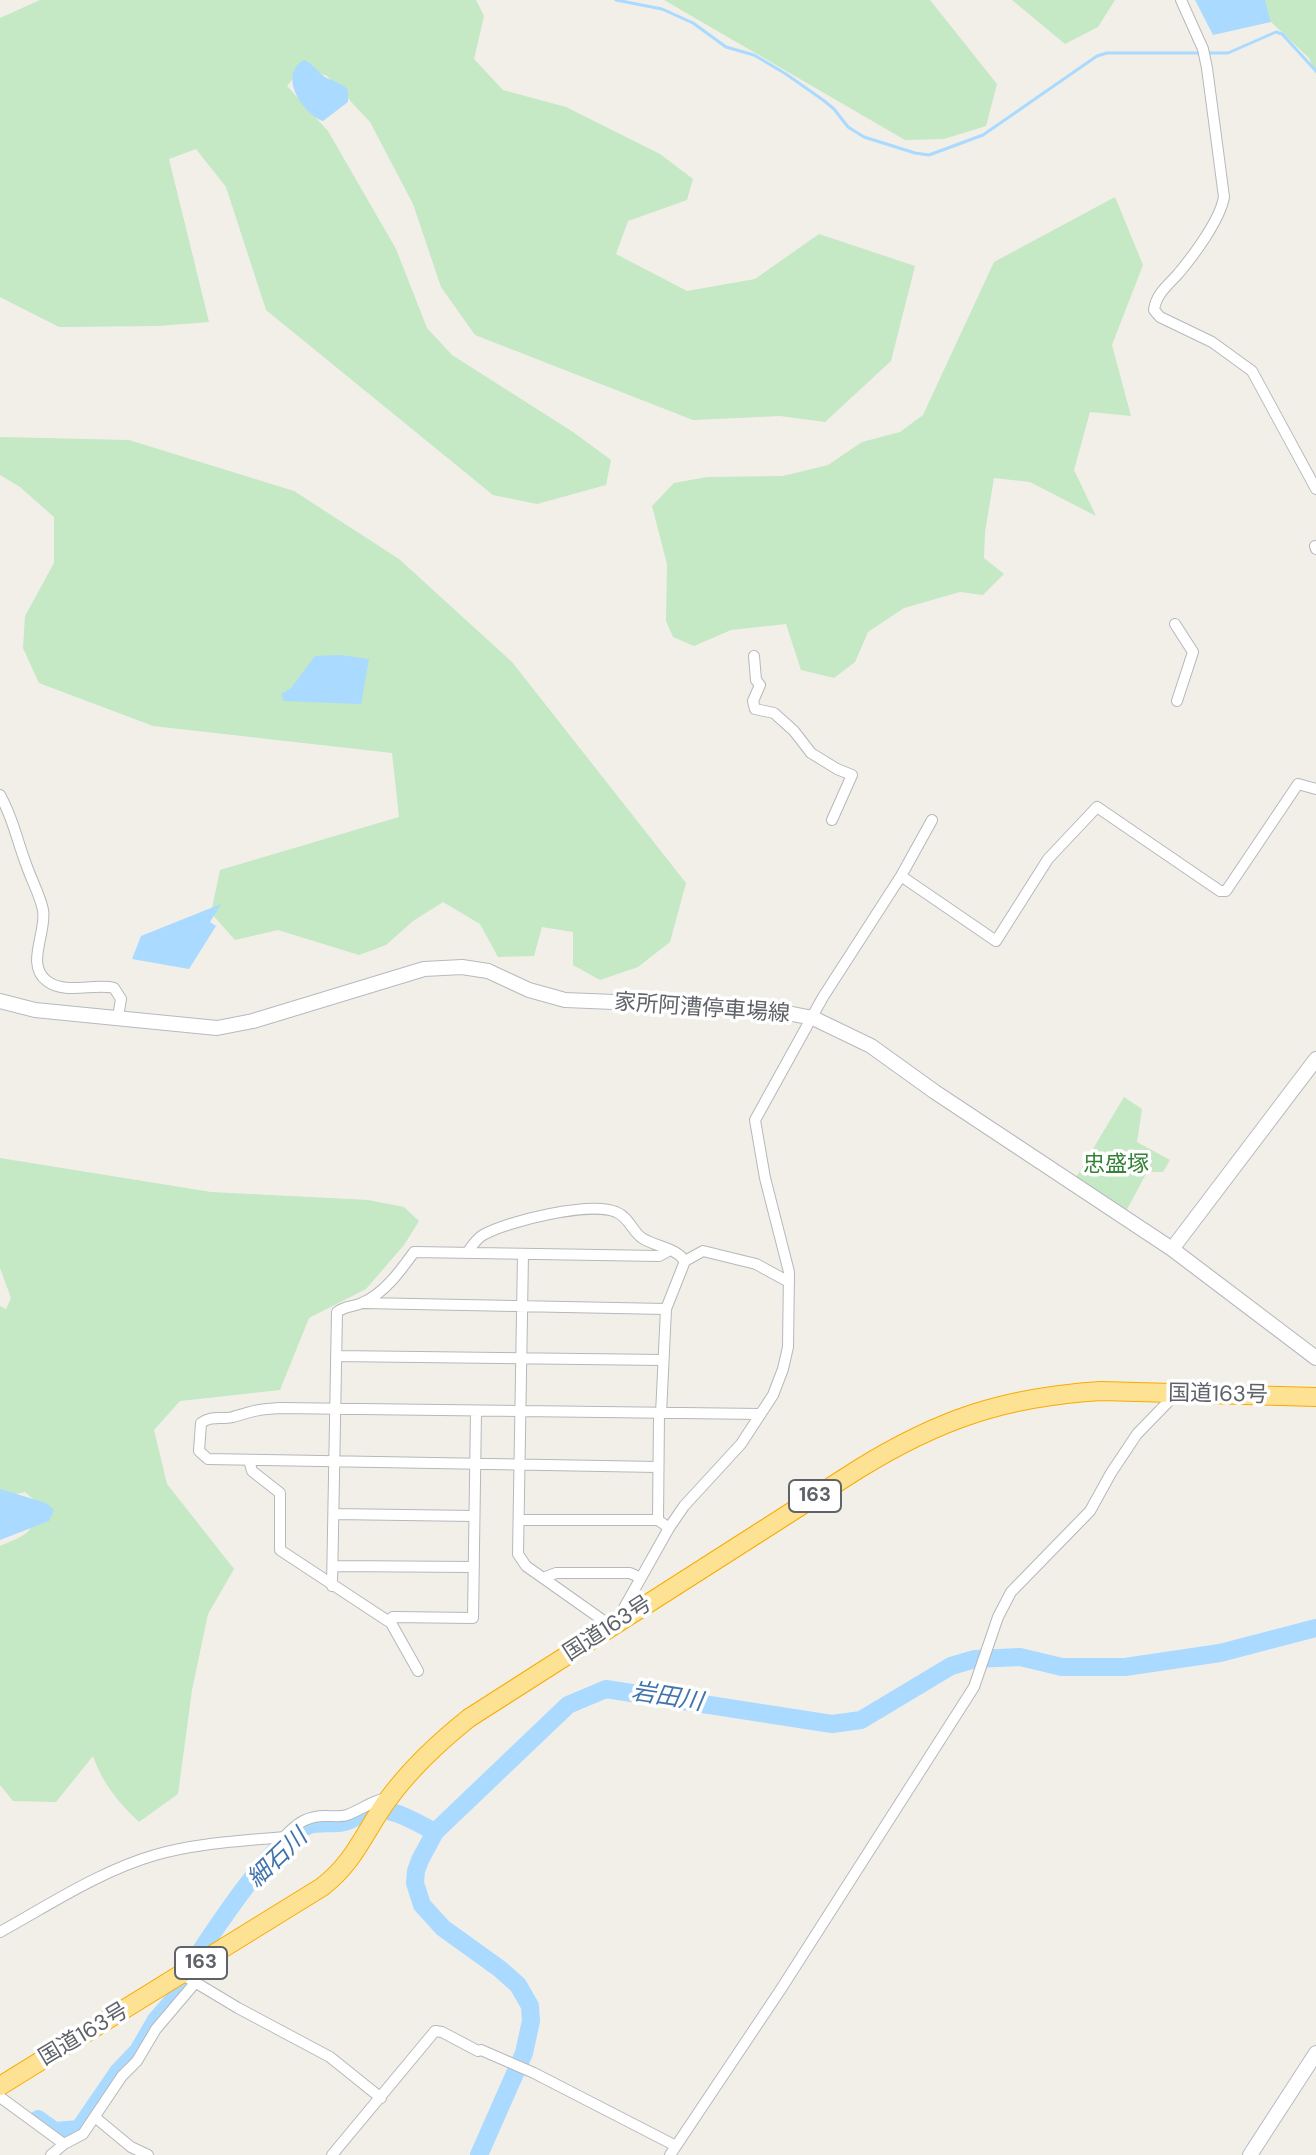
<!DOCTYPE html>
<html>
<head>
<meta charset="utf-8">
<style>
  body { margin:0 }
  canvas { display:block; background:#f1efe8 }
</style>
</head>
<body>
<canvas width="1316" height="2155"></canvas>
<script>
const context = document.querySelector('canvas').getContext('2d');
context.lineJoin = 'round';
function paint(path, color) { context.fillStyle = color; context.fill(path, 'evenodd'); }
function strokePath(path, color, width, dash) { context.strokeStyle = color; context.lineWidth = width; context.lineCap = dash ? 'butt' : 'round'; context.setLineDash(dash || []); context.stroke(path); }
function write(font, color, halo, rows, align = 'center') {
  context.font = font + ' "DM Sans","Noto Sans JP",sans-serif'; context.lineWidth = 7; context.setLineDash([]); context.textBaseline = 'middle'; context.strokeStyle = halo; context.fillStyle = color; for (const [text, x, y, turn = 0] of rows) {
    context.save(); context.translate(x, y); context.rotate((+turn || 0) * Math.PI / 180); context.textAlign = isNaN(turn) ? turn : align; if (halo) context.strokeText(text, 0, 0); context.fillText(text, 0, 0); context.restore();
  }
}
paint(new Path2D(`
  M40 0H476L484 16 474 59 503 90 566 107 660 154 693 179 687 200 628 221 616 254 687 291 755 279 819 234 915 266 891 361 825 422 780 416 693 420 475 335 441 287 413 204 370 122 327 76 303 66 287 86 328 131 396 249 427 328 452 355 573 432 611 460 606 485 537 504 493 495 266 310 226 187 196 149 169 159 209 322 159 326 59 327 0 297V18Z
  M664 0H930L997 84 986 126 944 139 905 140Z
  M1012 0H1115L1098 27 1065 44Z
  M1265 0H1316V74L1309 58 1271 22Z
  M1115 197 1143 265 1112 345 1131 416 1090 412 1074 470 1096 516 1030 482 994 478 985 532 984 558 1004 574 983 595 960 592 904 608 868 632 855 662 834 678 801 670 786 624 731 630 694 646 673 637 666 621 667 564 652 506 674 483 707 477 783 476 828 465 862 442 900 432 923 415 994 262Z
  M0 437 129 440 294 491 399 559 512 662 686 883 670 942 638 967 600 980 573 965V932L542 927 534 956 498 957 480 924 443 902 413 921 386 945 359 955 278 930 235 940 211 913 220 870 399 817 392 753 153 726 39 683 23 648 25 616 54 563V517L20 487 0 475Z
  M1124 1097 1142 1109 1137 1142 1170 1160 1163 1172H1150L1146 1174 1125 1213 1075 1179Z
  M0 1158 211 1192 368 1200 404 1207 419 1221 404 1245 366 1289 309 1318 280 1390 180 1401 154 1430 167 1484 234 1569 208 1614 192 1690 178 1794 139 1822C119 1803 102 1783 93 1756L56 1802 13 1801 0 1785V1546C26 1535 34 1534 39 1504L25 1492 0 1498V1306L6 1309 11 1298 0 1268Z`), '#c5e8c5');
paint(new Path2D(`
  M1195 0H1265L1271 22 1213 35Z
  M304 60C313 64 317 71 325 77 334 82 341 82 348 90V102L323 121C303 114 277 75 304 60Z
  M340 655 369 659 361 704 284 701 281 694 291 688 315 656Z
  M221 904 210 922 216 926 189 969 132 959 141 936Z
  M0 1489 46 1503 54 1510 49 1521 0 1540Z`), '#aadaff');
strokePath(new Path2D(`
  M616 0 662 9 693 23 726 47 754 55 786 74 823 100 834 109 848 127 864 137 915 153 929 155 983 135 1097 56 1107 53H1199
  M1207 53H1228L1276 32 1282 34 1316 71`), '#aadaff', 3);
strokePath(new Path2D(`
  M196 1958C217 1926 273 1840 307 1826 318 1821 332 1825 344 1822 353 1821 362 1811 372 1810 393 1807 417 1823 435 1832
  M38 2119 55 2131 79 2129 118 2072 138 2051 156 2020 184 1988
  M479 2155 524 2053 531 2021 530 2006 518 1985 500 1969 443 1928 422 1905 415 1883 416 1871 420 1860 435 1832 568 1705 606 1689 832 1724 861 1720 951 1666 975 1659 1020 1657 1062 1667H1125L1220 1653 1316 1628`), '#aadaff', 18);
const street = new Path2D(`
  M1181 0 1203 49 1207 68 1224 197C1220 220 1194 255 1178 274 1168 285 1156 294 1154 310L1160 317 1212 342 1252 371 1316 489
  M1315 546 1316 549
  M1175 624 1193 652 1177 701
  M754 656 756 680 760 685 753 701 755 709 774 713 794 731 811 753 837 769 852 775 832 820
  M0 795C14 820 16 838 26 864 31 879 40 895 43 910 47 932 25 965 47 981 65 995 94 983 114 988L121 999 118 1017
  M901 876 996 941 1048 859 1097 807 1220 891H1226L1298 784 1316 789
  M467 1253C472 1246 476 1239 483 1235 507 1221 591 1201 616 1212 629 1217 632 1231 642 1238 656 1247 675 1247 685 1261
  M523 1254 518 1554 526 1566 611 1626
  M363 1303 666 1309
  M336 1356 663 1360
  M661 1414 666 1309 685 1261 703 1251 756 1264 789 1282
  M249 1460 252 1471 280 1493V1550L391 1623 418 1671
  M658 1467 208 1459 199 1451 201 1423C212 1415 221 1420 233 1417 253 1411 259 1409 280 1408L761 1414
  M334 1514 474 1516
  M519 1520H658L669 1528
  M658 1520 659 1414
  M333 1566 474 1567
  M543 1578 556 1573H630L641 1578
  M332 1586 337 1312C345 1306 353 1307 362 1303 384 1294 401 1270 414 1252L659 1256 670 1250
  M627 1617 624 1608 669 1528 684 1506 741 1444 773 1395 783 1369 788 1347 789 1272 765 1178 755 1120 823 997 901 876 932 820
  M388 1621 393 1617 473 1618 476 1411
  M0 1932C49 1905 100 1871 155 1855 196 1843 242 1841 284 1837 297 1823 308 1815 328 1816 334 1816 341 1817 347 1815 361 1810 371 1801 387 1798
  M183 1975 238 2008 330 2057 381 2098
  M0 2097 64 2144
  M96 2118 131 2147 148 2155
  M51 2155 64 2144 83 2134 122 2076 137 2061 156 2029 195 1983
  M332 2155 435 2031 442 2032 478 2051 481 2050 534 2073 676 2146
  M670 2155 781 1989 974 1687 998 1617 1011 1592 1090 1511 1111 1473 1137 1434 1169 1401 1171 1394`);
const secondary = new Path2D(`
  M0 1001 35 1010 217 1028 253 1021 424 969 462 967 488 971 529 990 565 1000 712 1006 777 1011 813 1018 871 1046 935 1092 1172 1249 1316 1358
  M1172 1249 1316 1059
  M1250 2155 1316 2053`);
const highway = new Path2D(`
  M0 2086 322 1887C356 1861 365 1830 389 1798 412 1767 439 1742 469 1718L857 1470C939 1419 1005 1397 1101 1391L1316 1397`);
strokePath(street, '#b5b8bc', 12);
strokePath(secondary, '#b6babf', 16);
strokePath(highway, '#f9ab00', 20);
strokePath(street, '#fff', 10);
strokePath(secondary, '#fff', 14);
strokePath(highway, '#fde293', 18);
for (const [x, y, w] of [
  [815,1496,52],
  [201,1963,52]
]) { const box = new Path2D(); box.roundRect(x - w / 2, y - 16, w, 32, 6); context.fillStyle = '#fff'; context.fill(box); strokePath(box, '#5f6368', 2); }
write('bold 20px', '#5f6368', null, [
  ["163",815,1496],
  ["163",201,1963]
]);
write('22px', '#5f6368', '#fff', [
  ["家所阿漕停車場線",702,1009,4],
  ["国道163号",1218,1395,1],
  ["国道163号",608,1629,-33],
  ["国道163号",84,2035,-31]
]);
write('22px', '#348238', '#fff', [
  ["忠盛塚",1116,1165]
]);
write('italic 24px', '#4174aa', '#fff', [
  ["岩田川",667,1698,9],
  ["細石川",278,1859,-44]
]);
</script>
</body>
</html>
